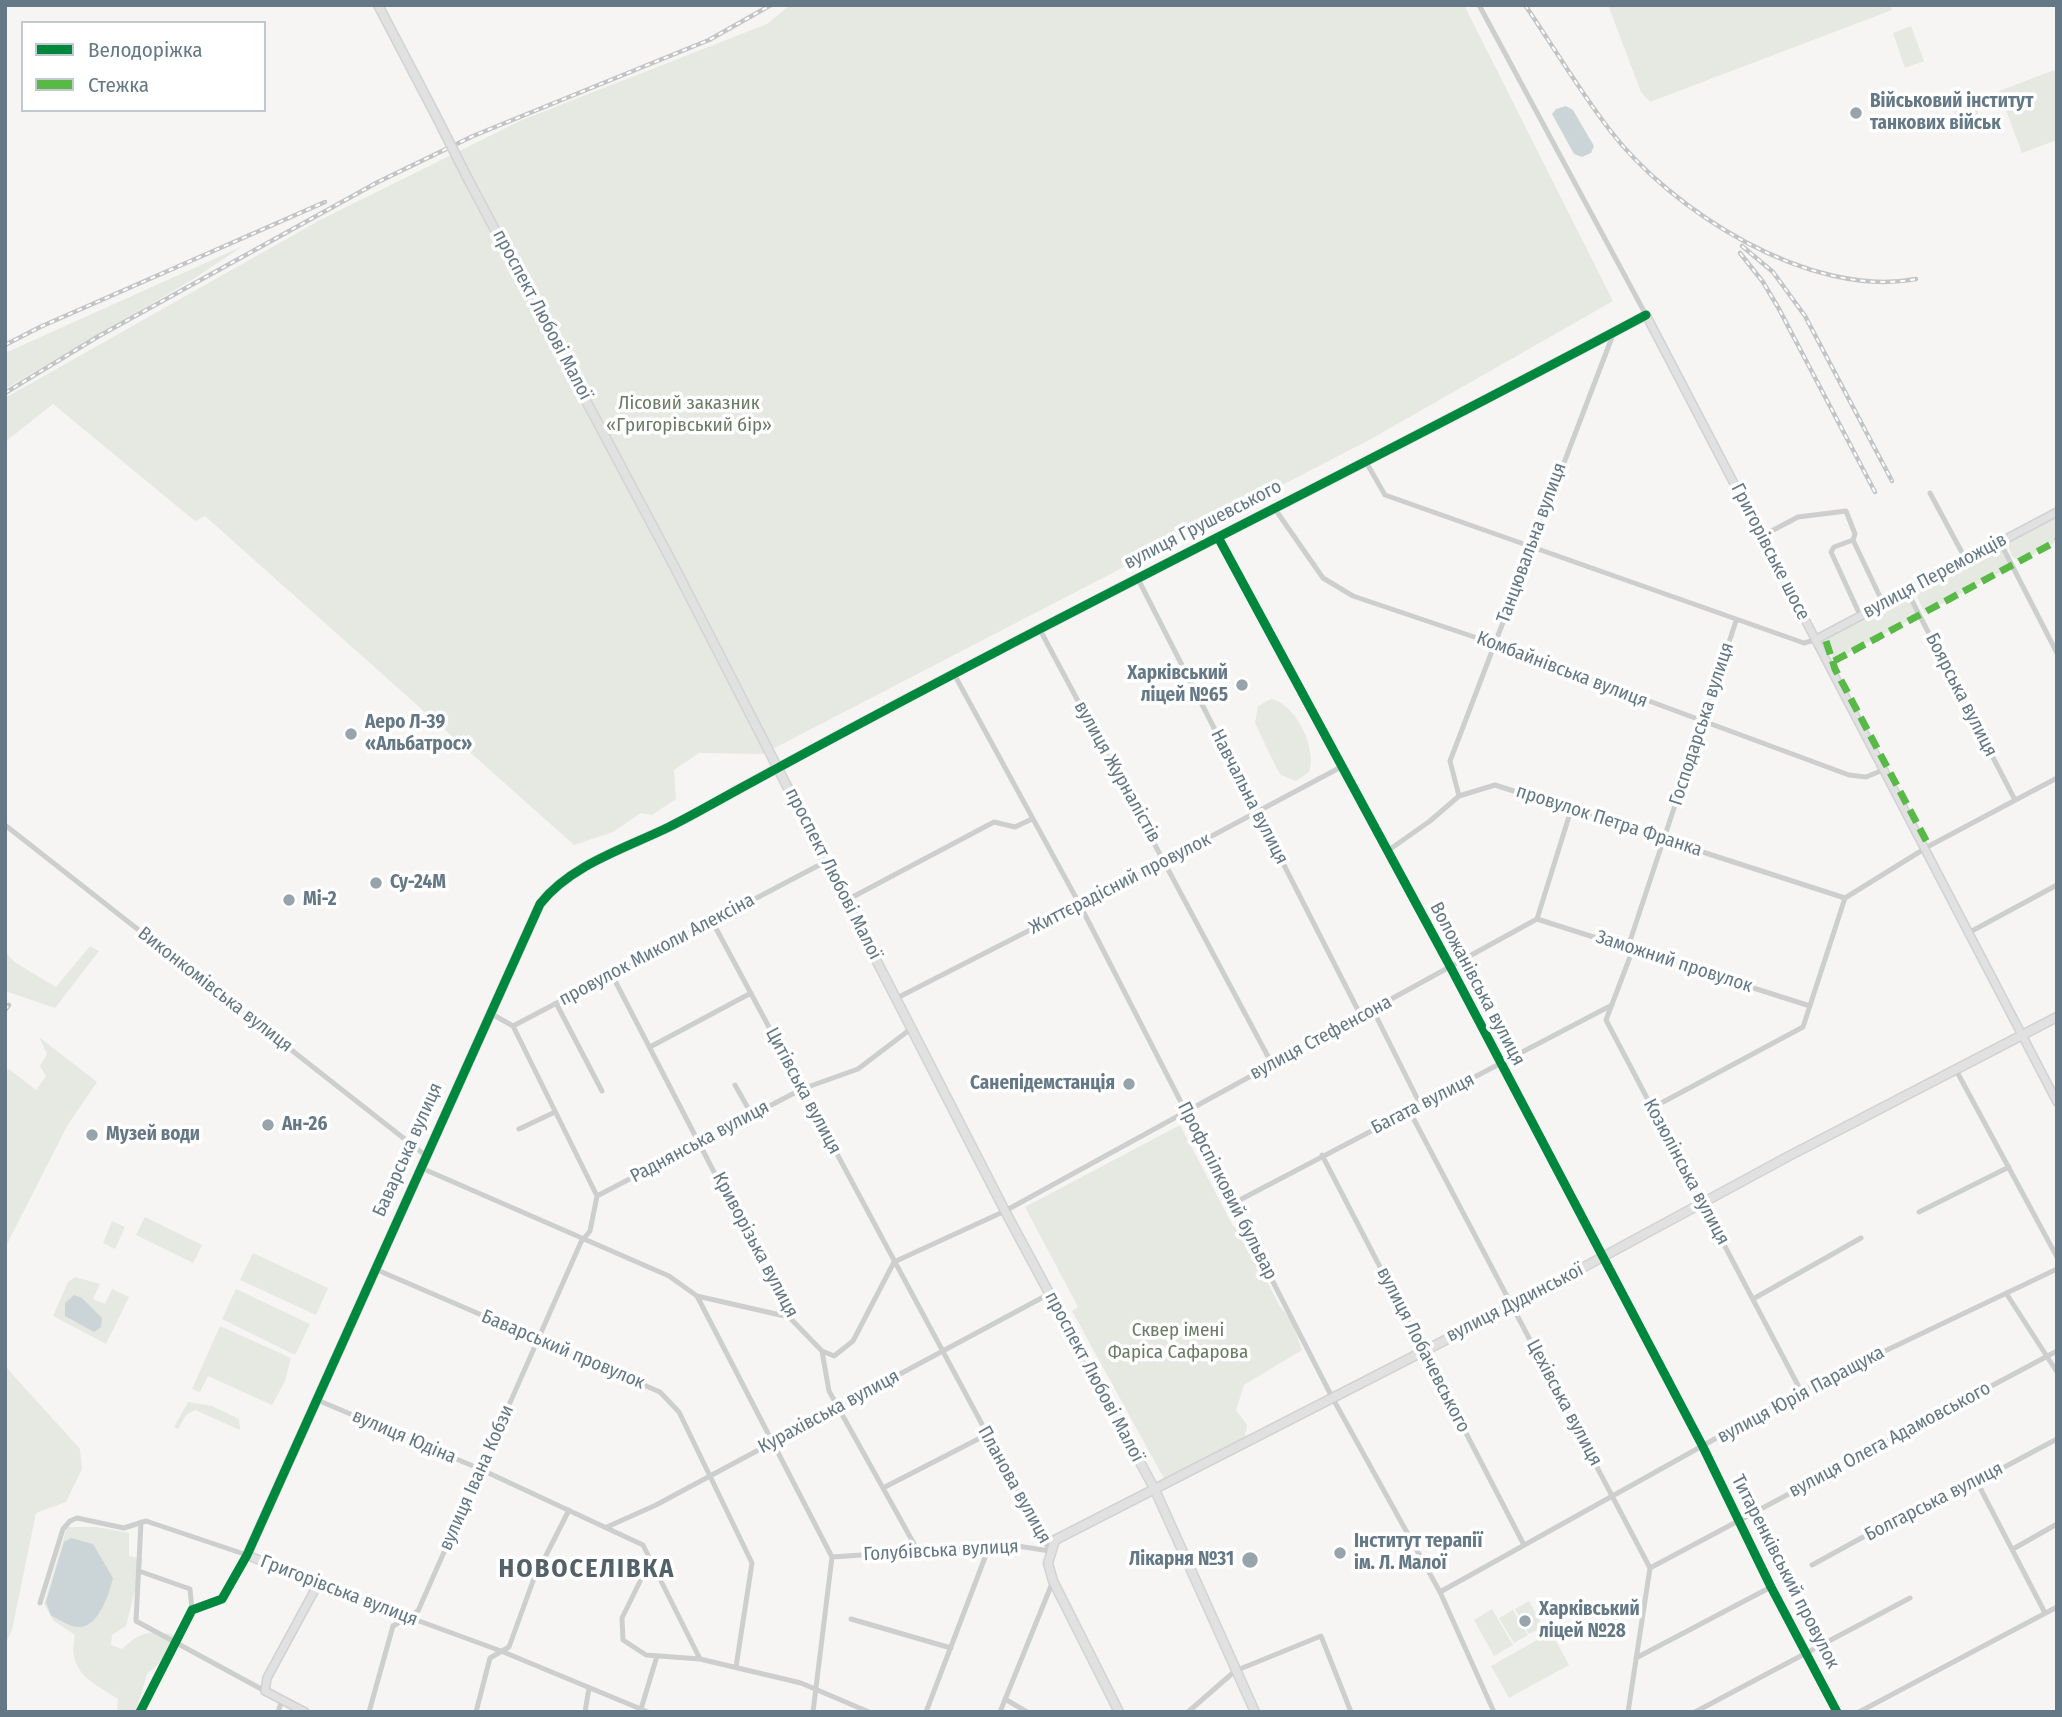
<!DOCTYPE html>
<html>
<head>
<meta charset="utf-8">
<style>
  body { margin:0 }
  #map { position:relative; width:2062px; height:1717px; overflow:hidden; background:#f6f5f4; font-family:"Fira Sans Condensed",sans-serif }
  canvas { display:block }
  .frame { position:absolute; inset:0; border:7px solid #647886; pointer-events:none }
  .legend { position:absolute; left:21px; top:21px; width:245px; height:91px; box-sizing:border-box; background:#fff; border:2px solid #c1c9cf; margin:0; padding:9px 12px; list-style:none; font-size:21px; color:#647886 }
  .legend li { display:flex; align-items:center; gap:14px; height:35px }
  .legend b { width:35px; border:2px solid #c1c9cf }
</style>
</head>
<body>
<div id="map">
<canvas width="2062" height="1717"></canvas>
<div class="frame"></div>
<ul class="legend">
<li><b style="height:9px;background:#00873e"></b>Велодоріжка</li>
<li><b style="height:9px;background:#58b947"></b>Стежка</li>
</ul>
</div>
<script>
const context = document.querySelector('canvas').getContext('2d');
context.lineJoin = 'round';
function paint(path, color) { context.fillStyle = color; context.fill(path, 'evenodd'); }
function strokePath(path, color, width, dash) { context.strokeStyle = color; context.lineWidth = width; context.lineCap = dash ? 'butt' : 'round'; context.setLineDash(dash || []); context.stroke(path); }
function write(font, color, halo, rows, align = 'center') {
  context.font = font + ' "Fira Sans Condensed",sans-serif'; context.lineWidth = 7; context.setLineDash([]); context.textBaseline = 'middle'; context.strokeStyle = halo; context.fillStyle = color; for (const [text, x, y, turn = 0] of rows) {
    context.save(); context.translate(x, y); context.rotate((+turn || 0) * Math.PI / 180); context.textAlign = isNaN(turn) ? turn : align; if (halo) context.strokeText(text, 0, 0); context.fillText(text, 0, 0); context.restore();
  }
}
paint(new Path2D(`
  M790 5H1464L1613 301 1371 439 763 754 699 753 674 770 676 799 652 815 641 813 613 832 574 845 205 516 195 521 53 404 5 442V398L320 220 522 120 767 24Z
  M1608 5H1890L1892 10 1650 102 1641 92Z
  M1911 26 1924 61 1905 68 1893 33Z
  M2057 69V140L2022 153 1999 91Z
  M1972 88 1978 107V124L1961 131 1949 96Z
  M243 246 192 280 5 389V353Z
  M2057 512V541L2020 562 2012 556 2006 539Z
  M2000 542 2012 566 1925 613 1916 595V586Z
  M1907 591 1920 615 1834 661 1823 636Z
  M1271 699C1295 703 1318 749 1309 772L1296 781 1281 775 1277 769 1255 723 1258 706Z
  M90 946 99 951 55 1008 5 991V952L16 963 56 987Z
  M39 1037 97 1082 67 1126 5 1248V1074L9 1069 36 1090 46 1076 40 1066 47 1054Z
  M1180 1125 1233 1226 1240 1228 1279 1305 1292 1322 1302 1350 1244 1385 1236 1410 1247 1425 1243 1446 1167 1484 1072 1311 1078 1307 1025 1207Z
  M145 1217 202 1245 193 1263 136 1235Z
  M112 1221 125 1227 115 1249 103 1243Z
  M253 1253 328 1288 316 1315 240 1280Z
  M75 1277 100 1284 93 1299 105 1304 112 1289 129 1297 106 1344 53 1316 68 1282Z
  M236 1289 310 1324 295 1355 222 1319Z
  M220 1326 291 1358 285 1381 272 1405 208 1376 200 1392 192 1389Z
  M5 1366 80 1449 82 1469 66 1502 36 1513 12 1630 5 1644Z
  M188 1402 212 1406 239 1419 240 1430 195 1410 186 1415 178 1429 174 1427Z
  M67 1527H97L129 1533V1556L143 1559 126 1626 112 1635 111 1645 122 1649C140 1632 150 1629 174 1635L165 1658 147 1674 136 1712H117L118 1699C90 1681 67 1672 75 1635L54 1621 44 1604Z
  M1529 1601 1543 1627 1529 1634 1515 1609Z
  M1492 1609 1513 1645 1494 1656 1474 1620Z
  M1513 1610 1528 1635 1514 1643 1499 1618Z
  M1551 1632 1569 1665 1509 1698 1491 1666Z`), '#e6e8e2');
paint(new Path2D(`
  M1566 106 1573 110 1594 146 1591 153 1582 157 1574 154 1552 114 1556 109Z
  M74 1295 82 1298 102 1318 101 1327 94 1332 65 1316V1303Z
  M71 1538 93 1544 113 1578C109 1593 99 1628 78 1627 70 1627 59 1619 51 1616L46 1602 64 1542Z`), '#cbd5d7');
const secondary = new Path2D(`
  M1815 640 2057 512
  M305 1712 265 1691 267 1678 318 1584 247 1555 540 904C570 865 626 848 669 827 697 813 724 797 752 782 1047 620 1349 474 1646 315L2057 1102`);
const primary = new Path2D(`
  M378 5 434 112
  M469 181 674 566 1005 1211 1155 1490 1255 1712
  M1119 1712 1053 1581 1048 1563 1055 1540 1512 1306 1789 1156 2057 1017`);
strokePath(secondary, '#d1d2d3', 10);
strokePath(primary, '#d2d3d3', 11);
strokePath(new Path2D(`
  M1479 5 1646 315
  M1366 462 1385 495 1804 643 1815 640
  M1930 493 1966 560
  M1275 509 1323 578 1353 596 1495 644 1849 775 1866 777 1883 770
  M1762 536 1798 517 1846 511 1855 534 1853 540 1883 603
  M1219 539 1451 968 1703 1447 1771 1587 1837 1712
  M1853 540 1834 547 1831 552 1860 615
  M2000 542 2057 653
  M1137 577 1361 1016
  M1907 591 2015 800
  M1039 628 1272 1064
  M954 674 1080 905 1332 1397 1440 1592 1494 1712
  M1459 796 1450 761 1614 332
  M5 825 425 1155
  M1386 852 1430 821 1459 796 1495 785 1845 898
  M845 901 994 822 1015 827 1032 819
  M711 919 1050 1551
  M1537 919 1810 1006
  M1970 932 2057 885
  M1628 947 1736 621
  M1633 949 1606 1020 1801 1391
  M611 973 789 1317 822 1351 829 1391 918 1551
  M897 998 1165 861 1341 767
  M556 1003 602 1091
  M1373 1010 1420 1104
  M490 1013 513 1026 825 862
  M650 1047 751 993
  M1956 1070 2057 1257
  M735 1085 752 1115
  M1652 1108 1803 1027 1845 898 1929 846 2057 778
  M1409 1110 1650 1568 1628 1712
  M519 1129 553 1113
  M1322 1155 1524 1545
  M419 1167 669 1276 697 1296 789 1317
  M597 1196 802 1089 858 1069 912 1028
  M1234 1203 1612 1005
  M1919 1212 2009 1167
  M375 1269 660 1392 679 1412 752 1563 736 1667
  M2006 1293 2057 1372
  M697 1296 832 1557 813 1712
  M1753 1299 1861 1238
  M822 1351 834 1356 853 1341 894 1262 1005 1211 1537 919 1571 810
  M315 1399 480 1469 643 1545 700 1659 801 1683 869 1712
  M1977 1482 2045 1613
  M883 1488 986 1435
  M141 1522 136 1621 265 1691
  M607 1527 656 1505 1049 1294
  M2013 1549 2057 1524
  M832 1557 1011 1545 1050 1551
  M651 1559 622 1618 623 1640 646 1655 700 1659
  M1812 1565 1865 1536 1877 1535 2057 1439
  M1650 1568 2057 1351
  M139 1571 190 1589 192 1610
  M318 1584 501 1651 648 1712
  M1440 1592 1801 1391 2057 1269
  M40 1603 63 1529 70 1521 77 1518 124 1528 146 1521 247 1555 222 1599 192 1610 140 1712
  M851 1619 951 1648
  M1636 1658 1771 1587
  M1005 1699 1027 1712
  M641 1709 657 1656
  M278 1712 282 1700
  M369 1712 393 1626 418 1611 581 1242 590 1231 597 1196 513 1026
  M476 1712 490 1658 509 1647 533 1581 569 1510
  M585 1712 589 1688
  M926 1712 989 1547
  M1000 1712 1053 1581
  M1188 1712 1235 1671 1321 1636 1351 1712
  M1695 1712 1910 1598
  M1859 1712 2057 1607`), '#cdcfcf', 5);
strokePath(secondary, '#e1e1e2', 7);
strokePath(primary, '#e1e1e2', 8);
const rail = new Path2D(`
  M1525 5C1553 46 1579 90 1609 129 1671 211 1810 299 1916 279
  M1742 246 1773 272 1805 316 1892 481
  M1740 253 1763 282 1779 309 1875 492
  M5 345 40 327 325 202
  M5 393 99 336 378 182 473 136 709 40 771 5
  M5 1010 9 1005`);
strokePath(rail, '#c2c4c5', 4.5);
strokePath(rail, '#fff', 2, [5]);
const primaryBridge = new Path2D(`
  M434 112 469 181`);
strokePath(primaryBridge, '#d2d3d3', 11, []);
strokePath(primaryBridge, '#e1e1e2', 8);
strokePath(new Path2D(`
  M1826 641 1835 669 1929 846
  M1834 661 2057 541`), '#58b947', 7, [14, 7]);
strokePath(new Path2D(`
  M1219 539 1451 968 1703 1447 1771 1587 1837 1712
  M140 1712 192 1610 222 1599 247 1555 540 904C570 865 626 848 669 827 697 813 724 797 752 782 1047 620 1349 474 1646 315`), '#00873e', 9);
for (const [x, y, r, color] of [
  [1856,113,7,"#97a4ac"],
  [1242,685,7,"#97a4ac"],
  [351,734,7,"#97a4ac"],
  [376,883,7,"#97a4ac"],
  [289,900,7,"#97a4ac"],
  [1129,1084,7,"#97a4ac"],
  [268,1125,7,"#97a4ac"],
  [92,1135,7,"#97a4ac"],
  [1340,1553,7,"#97a4ac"],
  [1250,1560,9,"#97a4ac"],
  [1525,1621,7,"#97a4ac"]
]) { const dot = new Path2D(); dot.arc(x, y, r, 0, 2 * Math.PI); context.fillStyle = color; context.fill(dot); strokePath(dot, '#fff', 2.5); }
write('bold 19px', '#647886', '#fff', [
  ["Військовий інститут",1870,102],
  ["танкових військ",1870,124],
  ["Харківський",1228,674,"right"],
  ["ліцей №65",1228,696,"right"],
  ["Аеро Л-39",365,723],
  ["«Альбатрос»",365,745],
  ["Су-24М",390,883],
  ["Мі-2",303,900],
  ["Санепідемстанція",1115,1084,"right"],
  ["Ан-26",282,1125],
  ["Музей води",106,1135],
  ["Інститут терапії",1354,1542],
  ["ім. Л. Малої",1354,1564],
  ["Лікарня №31",1234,1560,"right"],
  ["Харківський",1539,1610],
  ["ліцей №28",1539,1632]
], 'left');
write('19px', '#647886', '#fff', [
  ["проспект Любові Малої",542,315,62],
  ["вулиця Грушевського",1203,525,-27],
  ["Танцювальна вулиця",1532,543,-70],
  ["Григорівське шосе",1770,552,63],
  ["вулиця Переможців",1935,576,-28],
  ["Комбайнівська вулиця",1562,670,21],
  ["Боярська вулиця",1961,695,63],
  ["Господарська вулиця",1702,724,-72],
  ["вулиця Журналістів",1117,772,61],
  ["Навчальна вулиця",1249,797,63],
  ["провулок Петра Франка",1609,821,18],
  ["проспект Любові Малої",833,874,63],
  ["Життєрадісний провулок",1120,884,-27],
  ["провулок Миколи Алексіна",657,950,-28],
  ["Заможний провулок",1674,962,18],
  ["Воложанівська вулиця",1477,984,62],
  ["Виконкомівська вулиця",215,990,38],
  ["вулиця Стефенсона",1321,1038,-28],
  ["Цитівська вулиця",803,1091,62],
  ["Багата вулиця",1423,1104,-27],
  ["Раднянська вулиця",700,1142,-28],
  ["Баварська вулиця",408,1150,-66],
  ["Козюлінська вулиця",1686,1172,62],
  ["Профспілковий бульвар",1227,1191,63],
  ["Криворізька вулиця",755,1245,62],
  ["вулиця Дудинської",1515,1303,-27],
  ["Баварський провулок",563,1350,23],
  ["вулиця Лобачевського",1423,1350,63],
  ["проспект Любові Малої",1094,1377,62],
  ["вулиця Юрія Паращука",1801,1395,-28],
  ["Цехівська вулиця",1564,1403,62],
  ["Курахівська вулиця",829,1412,-28],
  ["вулиця Юдіна",404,1437,23],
  ["вулиця Олега Адамовського",1890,1440,-28],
  ["вулиця Івана Кобзи",477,1478,-66],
  ["Планова вулиця",1014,1485,61],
  ["Болгарська вулиця",1934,1502,-27],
  ["Голубівська вулиця",941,1551,-3],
  ["Титаренківський провулок",1785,1572,63],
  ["Григорівська вулиця",339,1591,21]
]);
write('19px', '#697c63', '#fff', [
  ["Лісовий заказник",689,404],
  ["«Григорівський бір»",689,426],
  ["Сквер імені",1178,1331],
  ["Фаріса Сафарова",1178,1353]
]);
context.letterSpacing = '2px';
write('bold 26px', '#52616a', '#fff', [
  ["НОВОСЕЛІВКА",587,1570]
]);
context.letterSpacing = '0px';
</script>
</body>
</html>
